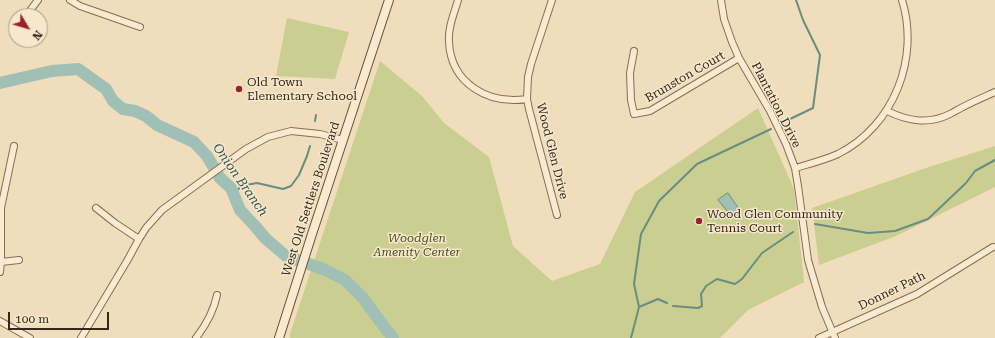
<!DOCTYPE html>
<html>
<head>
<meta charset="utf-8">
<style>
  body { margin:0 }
  #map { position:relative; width:995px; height:338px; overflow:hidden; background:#f0ddbc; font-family:"Roboto Serif",serif }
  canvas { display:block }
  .north { position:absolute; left:8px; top:8px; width:40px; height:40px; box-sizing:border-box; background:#f7e8cc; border:1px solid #aa9a85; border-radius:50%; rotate:128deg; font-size:11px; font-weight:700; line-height:16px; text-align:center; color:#36261b }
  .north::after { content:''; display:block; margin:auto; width:14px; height:18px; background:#9a222b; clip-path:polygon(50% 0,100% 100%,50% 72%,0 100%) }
  .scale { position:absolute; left:8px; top:312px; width:101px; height:18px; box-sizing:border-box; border:2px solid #36261b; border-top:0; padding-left:5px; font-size:12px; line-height:14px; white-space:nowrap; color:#36261b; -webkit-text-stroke:3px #f7e8cc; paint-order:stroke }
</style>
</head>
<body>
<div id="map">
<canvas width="995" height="338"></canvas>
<div class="north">N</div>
<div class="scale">100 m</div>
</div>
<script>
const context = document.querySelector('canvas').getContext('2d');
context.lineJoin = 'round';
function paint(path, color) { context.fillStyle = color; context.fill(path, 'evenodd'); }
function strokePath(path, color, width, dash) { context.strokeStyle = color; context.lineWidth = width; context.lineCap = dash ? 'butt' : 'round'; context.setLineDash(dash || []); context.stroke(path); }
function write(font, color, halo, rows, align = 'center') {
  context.font = font + ' "Roboto Serif",serif'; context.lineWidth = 3; context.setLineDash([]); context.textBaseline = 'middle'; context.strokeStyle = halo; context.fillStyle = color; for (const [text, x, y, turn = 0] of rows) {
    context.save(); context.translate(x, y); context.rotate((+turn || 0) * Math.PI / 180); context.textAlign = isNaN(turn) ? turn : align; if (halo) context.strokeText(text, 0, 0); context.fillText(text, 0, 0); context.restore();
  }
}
paint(new Path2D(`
  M287 18 349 32 335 79 276 76Z
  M380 61 422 96 444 123 489 157 513 246 552 281 600 264 635 192 758 108 794 189 804 282 748 310 720 338H291L289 337Z
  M995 146V187L896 236 819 265 812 208 926 168Z`), '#cace90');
const water = new Path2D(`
  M728 193 741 212 733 218 718 200Z`);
paint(water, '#a1c0b5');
strokePath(water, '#688e82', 1);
strokePath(new Path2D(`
  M788 120 813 108 820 55 803 20 796 0
  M315 121 316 115
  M231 188 236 190 246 185 257 183 283 189 291 186 299 175 307 156 310 146
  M815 224 868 233 895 231 928 219 966 183 975 171 995 160
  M673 306 698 308 702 306 701 294 706 286 717 279 735 284 742 279 762 253 793 232
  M639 307 634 284 641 234 659 201 697 164 771 129
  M631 338 639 307 658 299 667 303`), '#688e82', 2);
strokePath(new Path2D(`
  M0 83 52 71 78 69 106 89 113 101 123 109 135 111 146 116 157 125 194 142 207 156 220 178 231 188 240 210 255 226 266 239 286 256 323 269 345 280 363 298 385 328 393 338`), '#a1c0b5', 12);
const minor = new Path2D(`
  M70 0 80 6 140 27
  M458 0C454 14 448 27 449 42 451 84 489 105 527 99
  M552 0 531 64 528 77 527 99 529 109 557 215
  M721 0 724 19 732 42 739 58 770 111 786 144 795 168 798 186 808 260 822 307 835 338
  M26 16 38 0
  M634 51 630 73 631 100 634 114 650 111 739 58
  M887 111C908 121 928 125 950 114 954 112 957 110 961 108 972 102 984 97 995 92
  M795 168C809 164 825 160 838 154 894 126 920 58 902 0
  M96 208 115 223 139 239
  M1 262 19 260
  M0 272 1 262V208L14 146
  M0 321 30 338
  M81 338 127 261 139 239 146 228 162 210 246 149 268 137 291 131 320 134 343 140
  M196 338C206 325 214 310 217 295
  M819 338 917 294 993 247`);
const secondary = new Path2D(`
  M279 338 312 234 389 0`);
strokePath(minor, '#886d55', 8);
strokePath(secondary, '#694e39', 10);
strokePath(minor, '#faebd0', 6);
strokePath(secondary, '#faebd0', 8);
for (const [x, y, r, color] of [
  [239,89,4,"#9a222b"],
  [699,221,4,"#9a222b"]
]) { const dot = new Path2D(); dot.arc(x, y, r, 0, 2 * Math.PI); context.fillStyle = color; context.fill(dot); strokePath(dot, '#f7e8cc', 1.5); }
write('12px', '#36261b', '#f7e8cc', [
  ["Brunston Court",685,77,-30],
  ["Plantation Drive",776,105,63],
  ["Wood Glen Drive",552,151,76],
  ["West Old Settlers Boulevard",311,199,-72],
  ["Donner Path",892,291,-26]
]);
write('12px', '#36261b', '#f7e8cc', [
  ["Old Town",247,82],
  ["Elementary School",247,96],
  ["Wood Glen Community",707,214],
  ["Tennis Court",707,228]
], 'left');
write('italic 12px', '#4a5420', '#f7e8cc', [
  ["Woodglen",417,238],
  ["Amenity Center",417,252]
]);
write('italic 13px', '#295751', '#f7e8cc', [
  ["Onion Branch",240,180,55]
]);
</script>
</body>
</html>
